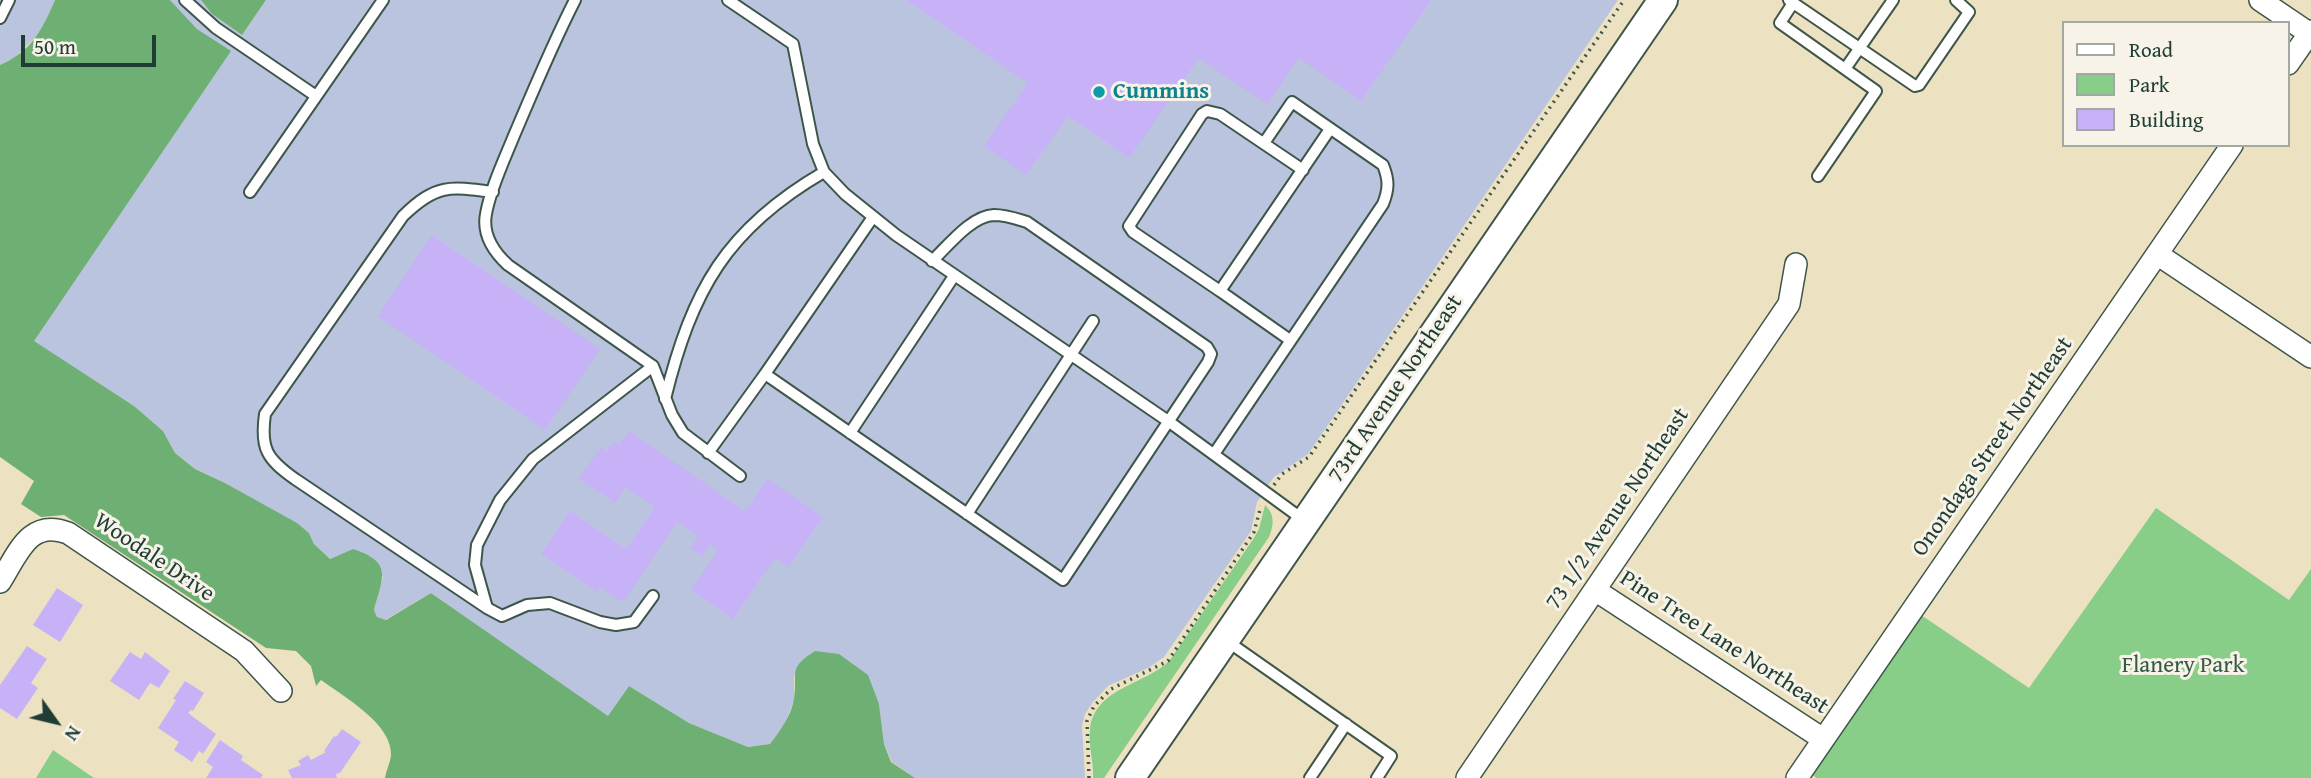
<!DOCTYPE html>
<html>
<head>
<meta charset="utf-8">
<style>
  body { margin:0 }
  #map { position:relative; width:2311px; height:778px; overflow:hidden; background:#ece1c0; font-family:"Gentium Book Plus",serif }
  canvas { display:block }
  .legend { position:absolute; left:2062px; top:21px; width:228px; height:126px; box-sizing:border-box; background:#f7f3e8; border:2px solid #a1aaa0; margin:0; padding:9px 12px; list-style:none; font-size:21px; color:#1f3d34 }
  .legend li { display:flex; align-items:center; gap:14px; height:35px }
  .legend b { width:35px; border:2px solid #a1aaa0 }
  .north { position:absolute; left:21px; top:687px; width:70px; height:70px; -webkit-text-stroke:5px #f7f3e8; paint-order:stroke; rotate:124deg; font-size:19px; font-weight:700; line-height:28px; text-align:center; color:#1f3d34 }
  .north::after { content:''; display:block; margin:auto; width:24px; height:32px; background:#1f3d34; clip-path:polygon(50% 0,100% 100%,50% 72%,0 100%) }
  .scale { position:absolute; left:21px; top:35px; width:135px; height:32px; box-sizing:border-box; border:4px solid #1f3d34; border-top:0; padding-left:9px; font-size:21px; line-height:24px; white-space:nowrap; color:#1f3d34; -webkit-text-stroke:5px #f7f3e8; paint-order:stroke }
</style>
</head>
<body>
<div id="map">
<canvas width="2311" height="778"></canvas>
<ul class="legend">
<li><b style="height:9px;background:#fff"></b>Road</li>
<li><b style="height:19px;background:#88cd88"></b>Park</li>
<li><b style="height:19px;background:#c7b2f8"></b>Building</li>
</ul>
<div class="north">N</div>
<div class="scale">50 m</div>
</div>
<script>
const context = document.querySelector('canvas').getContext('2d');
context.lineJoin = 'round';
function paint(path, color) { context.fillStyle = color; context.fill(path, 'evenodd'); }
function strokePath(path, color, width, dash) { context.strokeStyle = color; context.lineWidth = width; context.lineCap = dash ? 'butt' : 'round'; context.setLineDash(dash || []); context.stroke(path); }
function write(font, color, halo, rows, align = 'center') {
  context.font = font + ' "Gentium Book Plus",serif'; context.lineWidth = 6; context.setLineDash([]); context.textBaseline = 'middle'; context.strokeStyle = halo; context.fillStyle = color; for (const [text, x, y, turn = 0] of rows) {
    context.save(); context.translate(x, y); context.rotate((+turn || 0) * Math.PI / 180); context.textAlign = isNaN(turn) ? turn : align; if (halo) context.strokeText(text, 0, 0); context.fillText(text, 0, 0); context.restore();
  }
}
paint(new Path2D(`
  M0 0H55L41 32 14 58 0 65Z
  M170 0H201L212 14 242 35 266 0H1618L1308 454 1274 477 1257 502 1251 531 1164 657 1150 667 1108 686 1093 702 1085 714 1082 726 1085 778H915L892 762 884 744 879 704 794 675V700L784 726 770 744 748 747 689 723 629 686 608 717 431 593 385 620 377 617 374 610 383 577 353 549 330 559 314 544 309 533 297 524 225 483 195 469 175 453 163 431 134 406 33 341 230 52 197 29Z`), '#bac4de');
paint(new Path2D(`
  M1265 505C1275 514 1274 525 1269 537L1104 778H1093C1094 762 1088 745 1090 729 1095 687 1146 685 1170 660L1254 538 1259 529Z
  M2156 508 2289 600 2311 569V778H1817L1812 775 1921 615 2029 688Z
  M53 750 94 778H36Z`), '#88cd88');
paint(new Path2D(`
  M55 0H170L197 29 231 51 34 341 134 406 163 431 175 453 195 469 225 483 297 523 309 533 314 544 330 559 353 549C393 562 383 577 374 610L377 617 386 620 431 593 608 716 629 686 689 723 748 747 770 744C780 731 791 716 794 699 798 671 787 669 815 651L839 654 868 675 879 704 884 744 891 762 915 778H385C386 771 390 763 391 756 393 724 344 697 321 680L316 686 311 666 296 651 266 648 64 515 41 517 21 504 34 481 0 457V65C32 51 42 30 55 0Z
  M201 0H266L242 35 212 14Z`), '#6eb074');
paint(new Path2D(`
  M906 0H1431L1361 101 1299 58 1267 104 1199 58 1129 158 1068 116 1026 175 984 146 1028 83Z
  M432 235 600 349 545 430 378 316Z
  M629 431 745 511 767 479 823 517 788 567 775 558 733 619 691 590 718 550 710 544 702 556 690 548 698 537 677 522 623 602 600 587 596 591 541 554 570 511 626 549 655 507 625 487 615 503 579 479 601 447 607 451 614 441 619 445Z
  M57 588 83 605 60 642 33 625Z
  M27 646 47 659 31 683 38 688 17 719 0 708V685Z
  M130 652 141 659 145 652 170 671 159 688 150 683 139 700 110 681Z
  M185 681 204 693 193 711 191 710 188 713 216 734 203 754 199 751 192 762 174 750 179 742 158 728 176 700 173 699Z
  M342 729 361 742 340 773 336 774 337 778H292L288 770 301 765 298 761 308 755 311 760 326 752 324 751 334 736 336 737Z
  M220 740 243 756 241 760 263 775 261 778H206L213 767 206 762Z`), '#c7b2f8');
const service = new Path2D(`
  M185 0 216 28 316 96
  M575 0C552 45 533 91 513 138 504 160 490 190 486 214 482 235 494 252 508 265L653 366 672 415 683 433 740 476
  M728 0 793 44 813 144 824 172 845 194 896 235 1168 421 1305 521
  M1789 0 1915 86 1919 85 1969 12 1956 0
  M1793 3 1780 23 1845 69
  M0 18 9 0
  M1303 170 1220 114 1207 111 1202 114 1129 226 1133 232 1220 291 1330 129
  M1818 176 1876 91 1845 69 1893 0
  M250 192 383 0
  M493 192C449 186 436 184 403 216L265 414C260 449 267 459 295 479L487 608 502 616 527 605 550 603 600 622 616 625 634 622 653 596
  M1220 291 1290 340
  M765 374 873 217
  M665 399C692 290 726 229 824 172
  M850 433 954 276
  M708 453 765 374 1063 580 1208 362 1211 354 1207 347 1027 222C1017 219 1006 215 994 215 971 216 949 245 932 261
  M1214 454 1383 204C1389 189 1389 180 1383 165L1292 102 1264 143
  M967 514 1093 321
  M487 608 475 565 477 545 500 500 533 459 653 366
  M1227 641 1391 756 1377 778
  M1310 778 1346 724`);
const minor = new Path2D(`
  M2260 0 2309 33
  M2288 64 2311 31
  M2157 254 2311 357
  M0 582C18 554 29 518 68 533L244 651 281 691
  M1595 590 1823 739
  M1467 778 1789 304 1796 264
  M1797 778 2232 145`);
const tertiary = new Path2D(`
  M1130 778 1663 0`);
strokePath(service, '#3e5649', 14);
strokePath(minor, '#3e5649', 24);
strokePath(tertiary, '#3e5649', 32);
strokePath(new Path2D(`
  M1274 485 1282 474 1309 457 1624 0
  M1089 778 1087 721 1094 706 1111 689 1168 661 1254 532 1261 506`), '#3e5649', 3.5, [2, 5]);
strokePath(service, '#fff', 10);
strokePath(minor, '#fff', 21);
strokePath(tertiary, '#fff', 28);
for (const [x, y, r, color] of [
  [1099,92,7,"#0f9aa8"]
]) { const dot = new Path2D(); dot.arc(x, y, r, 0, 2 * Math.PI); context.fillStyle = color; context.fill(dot); strokePath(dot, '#f7f3e8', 2.5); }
write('bold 23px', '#0d838f', '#f7f3e8', [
  ["Cummins",1113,92]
], 'left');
write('23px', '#1f3d34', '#f7f3e8', [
  ["73rd Avenue Northeast",1396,389,-56],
  ["Onondaga Street Northeast",1993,447,-55],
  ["73 1/2 Avenue Northeast",1618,509,-56],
  ["Woodale Drive",154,558,34],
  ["Pine Tree Lane Northeast",1724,643,33]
]);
write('23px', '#345a45', '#f7f3e8', [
  ["Flanery Park",2183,666]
]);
</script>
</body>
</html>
